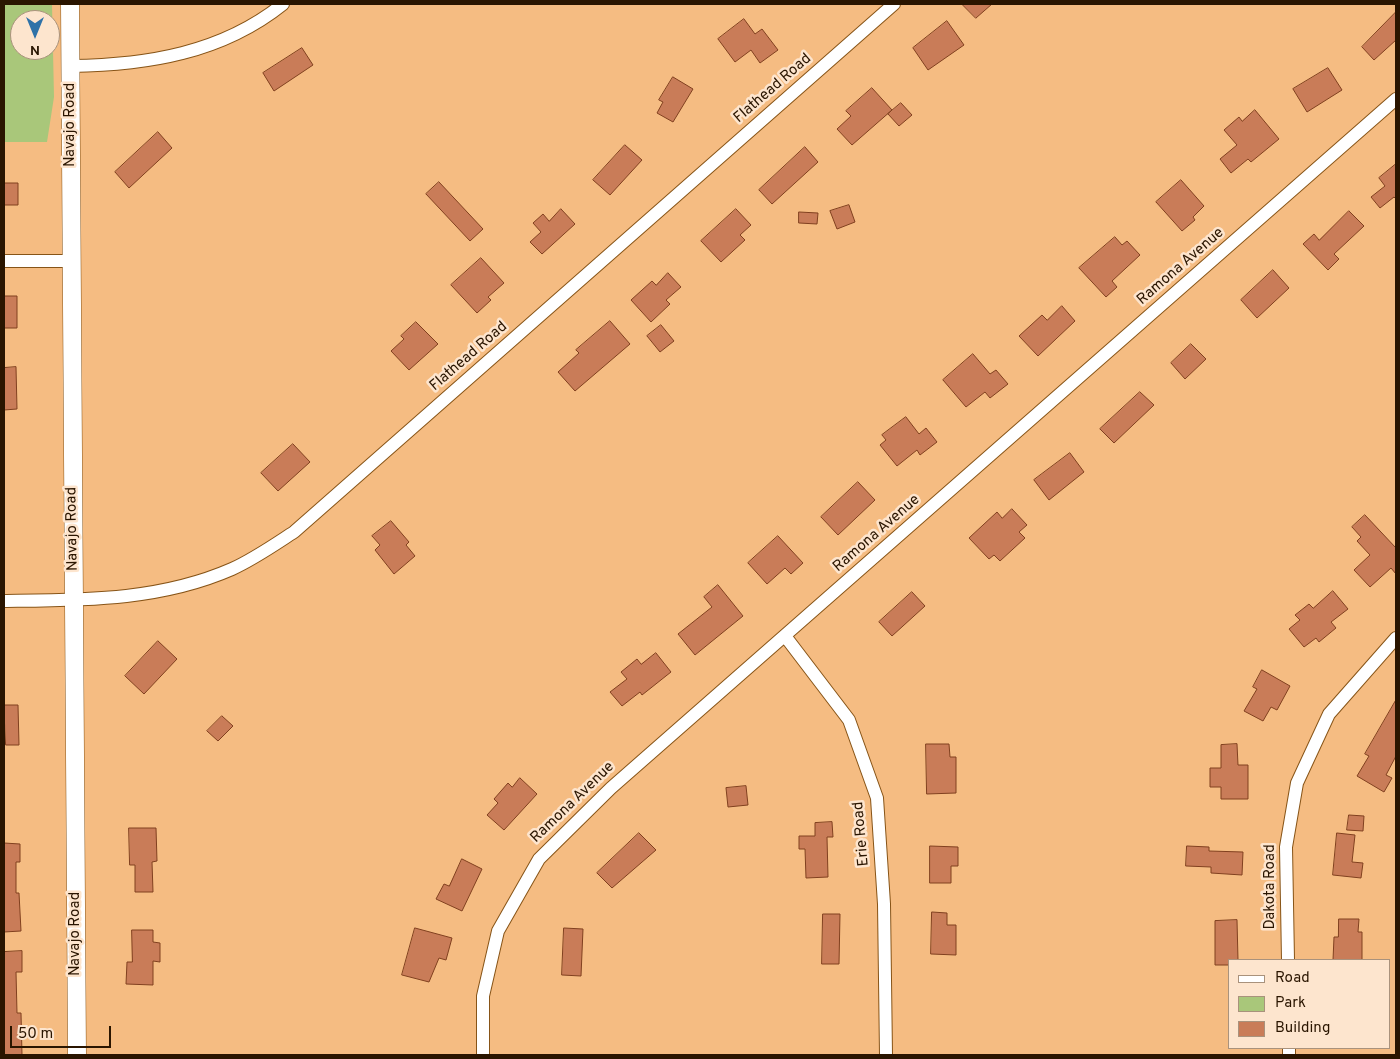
<!DOCTYPE html>
<html>
<head>
<meta charset="utf-8">
<style>
  body { margin:0 }
  #map { position:relative; width:1400px; height:1059px; overflow:hidden; background:#f5bc82; font-family:Overpass,sans-serif }
  canvas { display:block }
  .frame { position:absolute; inset:0; border:5px solid #2a1500; pointer-events:none }
  .legend { position:absolute; left:1228px; top:959px; width:162px; height:90px; box-sizing:border-box; background:#fde5ce; border:1px solid #a9927c; margin:0; padding:6px 9px; list-style:none; font-size:15px; color:#2a1500 }
  .legend li { display:flex; align-items:center; gap:10px; height:25px }
  .legend b { width:25px; border:1px solid #a9927c }
  .north { position:absolute; left:10px; top:10px; width:50px; height:50px; box-sizing:border-box; background:#fde5ce; border:1px solid #a9927c; border-radius:50%; rotate:180deg; font-size:14px; font-weight:700; line-height:20px; text-align:center; color:#2a1500 }
  .north::after { content:''; display:block; margin:auto; width:18px; height:22px; background:#2f72a8; clip-path:polygon(50% 0,100% 100%,50% 72%,0 100%) }
  .scale { position:absolute; left:10px; top:1026px; width:101px; height:22px; box-sizing:border-box; border:2px solid #2a1500; border-top:0; padding-left:6px; font-size:15px; line-height:18px; white-space:nowrap; color:#2a1500; -webkit-text-stroke:4px #fde5ce; paint-order:stroke }
</style>
</head>
<body>
<div id="map">
<canvas width="1400" height="1059"></canvas>
<div class="frame"></div>
<ul class="legend">
<li><b style="height:6px;background:#fff"></b>Road</li>
<li><b style="height:14px;background:#a9c77a"></b>Park</li>
<li><b style="height:14px;background:#c97c58"></b>Building</li>
</ul>
<div class="north">N</div>
<div class="scale">50 m</div>
</div>
<script>
const context = document.querySelector('canvas').getContext('2d');
context.lineJoin = 'round';
function paint(path, color) { context.fillStyle = color; context.fill(path, 'evenodd'); }
function strokePath(path, color, width, dash) { context.strokeStyle = color; context.lineWidth = width; context.lineCap = dash ? 'butt' : 'round'; context.setLineDash(dash || []); context.stroke(path); }
function write(font, color, halo, rows, align = 'center') {
  context.font = font + ' Overpass,sans-serif'; context.lineWidth = 5; context.setLineDash([]); context.textBaseline = 'middle'; context.strokeStyle = halo; context.fillStyle = color; for (const [text, x, y, turn = 0] of rows) {
    context.save(); context.translate(x, y); context.rotate((+turn || 0) * Math.PI / 180); context.textAlign = isNaN(turn) ? turn : align; if (halo) context.strokeText(text, 0, 0); context.fillText(text, 0, 0); context.restore();
  }
}
paint(new Path2D(`
  M4 4H52L54 97 47 142H4ZM20 20H50V50H20Z`), '#a9c77a');
const building = new Path2D(`
  M962 4H992L976 18Z
  M1396 12V40L1374 60 1362 47Z
  M744 19 755 34 762 29 778 50 760 63 751 50 735 62 718 39Z
  M947 21 964 45 928 70 913 48Z
  M302 48 313 65 274 91 263 73Z
  M1328 68 1342 90 1307 112 1293 89Z
  M673 77 693 89 673 122 657 113 663 102 659 100Z
  M872 88 892 110 852 145 837 129 851 116 846 111Z
  M901 103 912 115 899 126 888 114Z
  M1255 110 1279 139 1251 162 1248 159 1231 173 1220 159 1237 145 1224 130 1239 117 1242 121Z
  M158 132 172 148 129 188 115 172Z
  M625 145 642 160 610 195 593 180Z
  M805 147 818 162 772 204 759 190Z
  M1396 164V199L1394 197 1380 208 1371 197 1385 186 1379 178Z
  M1181 180 1204 206 1193 217 1195 220 1182 231 1156 202Z
  M439 182 483 229 470 241 426 194Z
  M4 183H18V205H4Z
  M849 205 855 222 837 229 830 211Z
  M561 209 575 224 542 254 530 242 541 232 533 223 543 214 549 221Z
  M736 209 751 225 740 235 745 240 721 262 701 241Z
  M1349 211 1364 226 1334 254 1339 259 1328 270 1303 244 1314 234 1319 240Z
  M799 212 818 213 817 224 799 223Z
  M1115 237 1122 245 1127 241 1140 255 1112 281 1117 287 1106 297 1079 268Z
  M481 258 504 283 488 297 491 300 477 313 451 285Z
  M1273 270 1289 288 1257 318 1241 300Z
  M668 273 681 287 666 300 670 304 651 322 631 300 652 281 656 285Z
  M4 296H17V328H4Z
  M1062 306 1075 321 1038 356 1019 336 1042 315 1047 320Z
  M610 321 630 344 575 391 558 372 579 353 576 350Z
  M416 322 438 344 409 370 391 351 404 339 401 336Z
  M661 325 674 341 660 352 647 336Z
  M1191 344 1206 359 1185 379 1171 363Z
  M973 354 990 374 996 370 1008 384 990 398 985 392 966 407 943 380Z
  M16 367 17 409 4 410V368Z
  M1140 392 1154 405 1114 443 1100 429Z
  M906 417 919 434 926 428 937 442 920 455 917 450 897 466 880 445 886 440 882 435Z
  M293 444 310 462 278 491 261 473Z
  M1070 453 1084 472 1049 500 1034 480Z
  M858 482 875 500 838 535 821 517Z
  M1012 509 1027 525 1019 532 1025 538 1000 561 994 555 989 559 969 538 997 512 1002 518Z
  M1365 515 1396 548V574L1391 568 1370 587 1354 570 1370 555 1357 541 1361 537 1352 527Z
  M391 521 409 542 406 545 415 556 394 574 375 550 380 545 372 536Z
  M778 536 803 563 791 574 785 568 767 584 748 563Z
  M718 585 743 616 695 655 678 634 712 607 704 597Z
  M1333 591 1348 609 1331 622 1336 628 1319 642 1316 638 1304 647 1289 629 1300 620 1295 615 1309 604 1313 608Z
  M912 592 925 606 892 636 879 622Z
  M158 641 177 659 144 694 125 676Z
  M656 653 671 672 642 695 640 692 622 706 610 692 627 679 621 672 637 659 641 664Z
  M1262 670 1290 686 1277 710 1271 707 1263 721 1244 711 1257 689 1253 687Z
  M1396 700V756L1386 775 1392 778 1384 792 1357 776 1369 756 1365 754Z
  M4 705H18L19 745H6Z
  M222 716 233 726 218 741 207 731Z
  M926 744H949L950 757H956V793L927 794Z
  M1237 744 1238 765H1248V799H1221V787H1210V768H1221V745Z
  M520 778 537 794 504 830 487 815 498 803 494 799 508 783 512 787Z
  M746 786 748 805 728 807 726 788Z
  M1349 815 1364 816 1363 831 1347 830Z
  M832 822 833 837H827L828 877 806 878 805 849H799V836H815V823Z
  M129 828H156L157 861 152 862 153 892H135V865H130Z
  M639 833 656 850 612 888 597 873Z
  M1337 833 1355 835 1352 862 1363 863 1361 878 1333 875Z
  M4 843 20 844V862H16V893H19L21 931 4 932Z
  M930 846 958 847V866H951V883H930Z
  M1187 846 1209 847V851L1243 852 1242 875 1211 873V867L1186 866Z
  M462 859 482 869 462 911 436 899 444 884 449 886Z
  M932 912 947 913V925H956V955L931 954Z
  M823 914H840L839 964H822Z
  M1339 919H1359L1358 932H1362V960H1333L1334 937H1338Z
  M1237 920 1238 960H1229V965H1215V921Z
  M415 928 452 938 446 960 439 958 429 982 402 975Z
  M564 928 583 929 581 976 562 975Z
  M132 930H153V942L160 943V962L153 961V985L126 984 127 962H132Z
  M22 951V972H16L17 1013H21L22 1055H4V952Z`);
paint(building, '#c97c58');
strokePath(building, '#80401f', 1);
const street = new Path2D(`
  M71 66C147 65 222 53 283 4
  M4 261H70
  M4 601C82 600 159 601 232 569 254 559 274 545 294 532L894 4
  M785 636 849 720 877 798 884 904 886 1055
  M1288 960 1286 847 1297 783 1329 714 1396 638
  M1289 1048V1055
  M483 1055V996L498 931 539 859 611 788 1396 99`);
const secondary = new Path2D(`
  M70 4 77 1055`);
strokePath(street, '#875417', 14);
strokePath(secondary, '#875417', 19);
strokePath(street, '#fff', 12);
strokePath(secondary, '#fff', 18);
write('15px', '#2a1500', '#fde5ce', [
  ["Flathead Road",773,89,-41],
  ["Navajo Road",71,125,-90],
  ["Ramona Avenue",1181,267,-41],
  ["Flathead Road",469,357,-41],
  ["Navajo Road",73,529,-91],
  ["Ramona Avenue",877,534,-41],
  ["Ramona Avenue",573,803,-44],
  ["Erie Road",862,834,-95],
  ["Dakota Road",1271,887,-90],
  ["Navajo Road",76,934,-90]
]);
</script>
</body>
</html>
